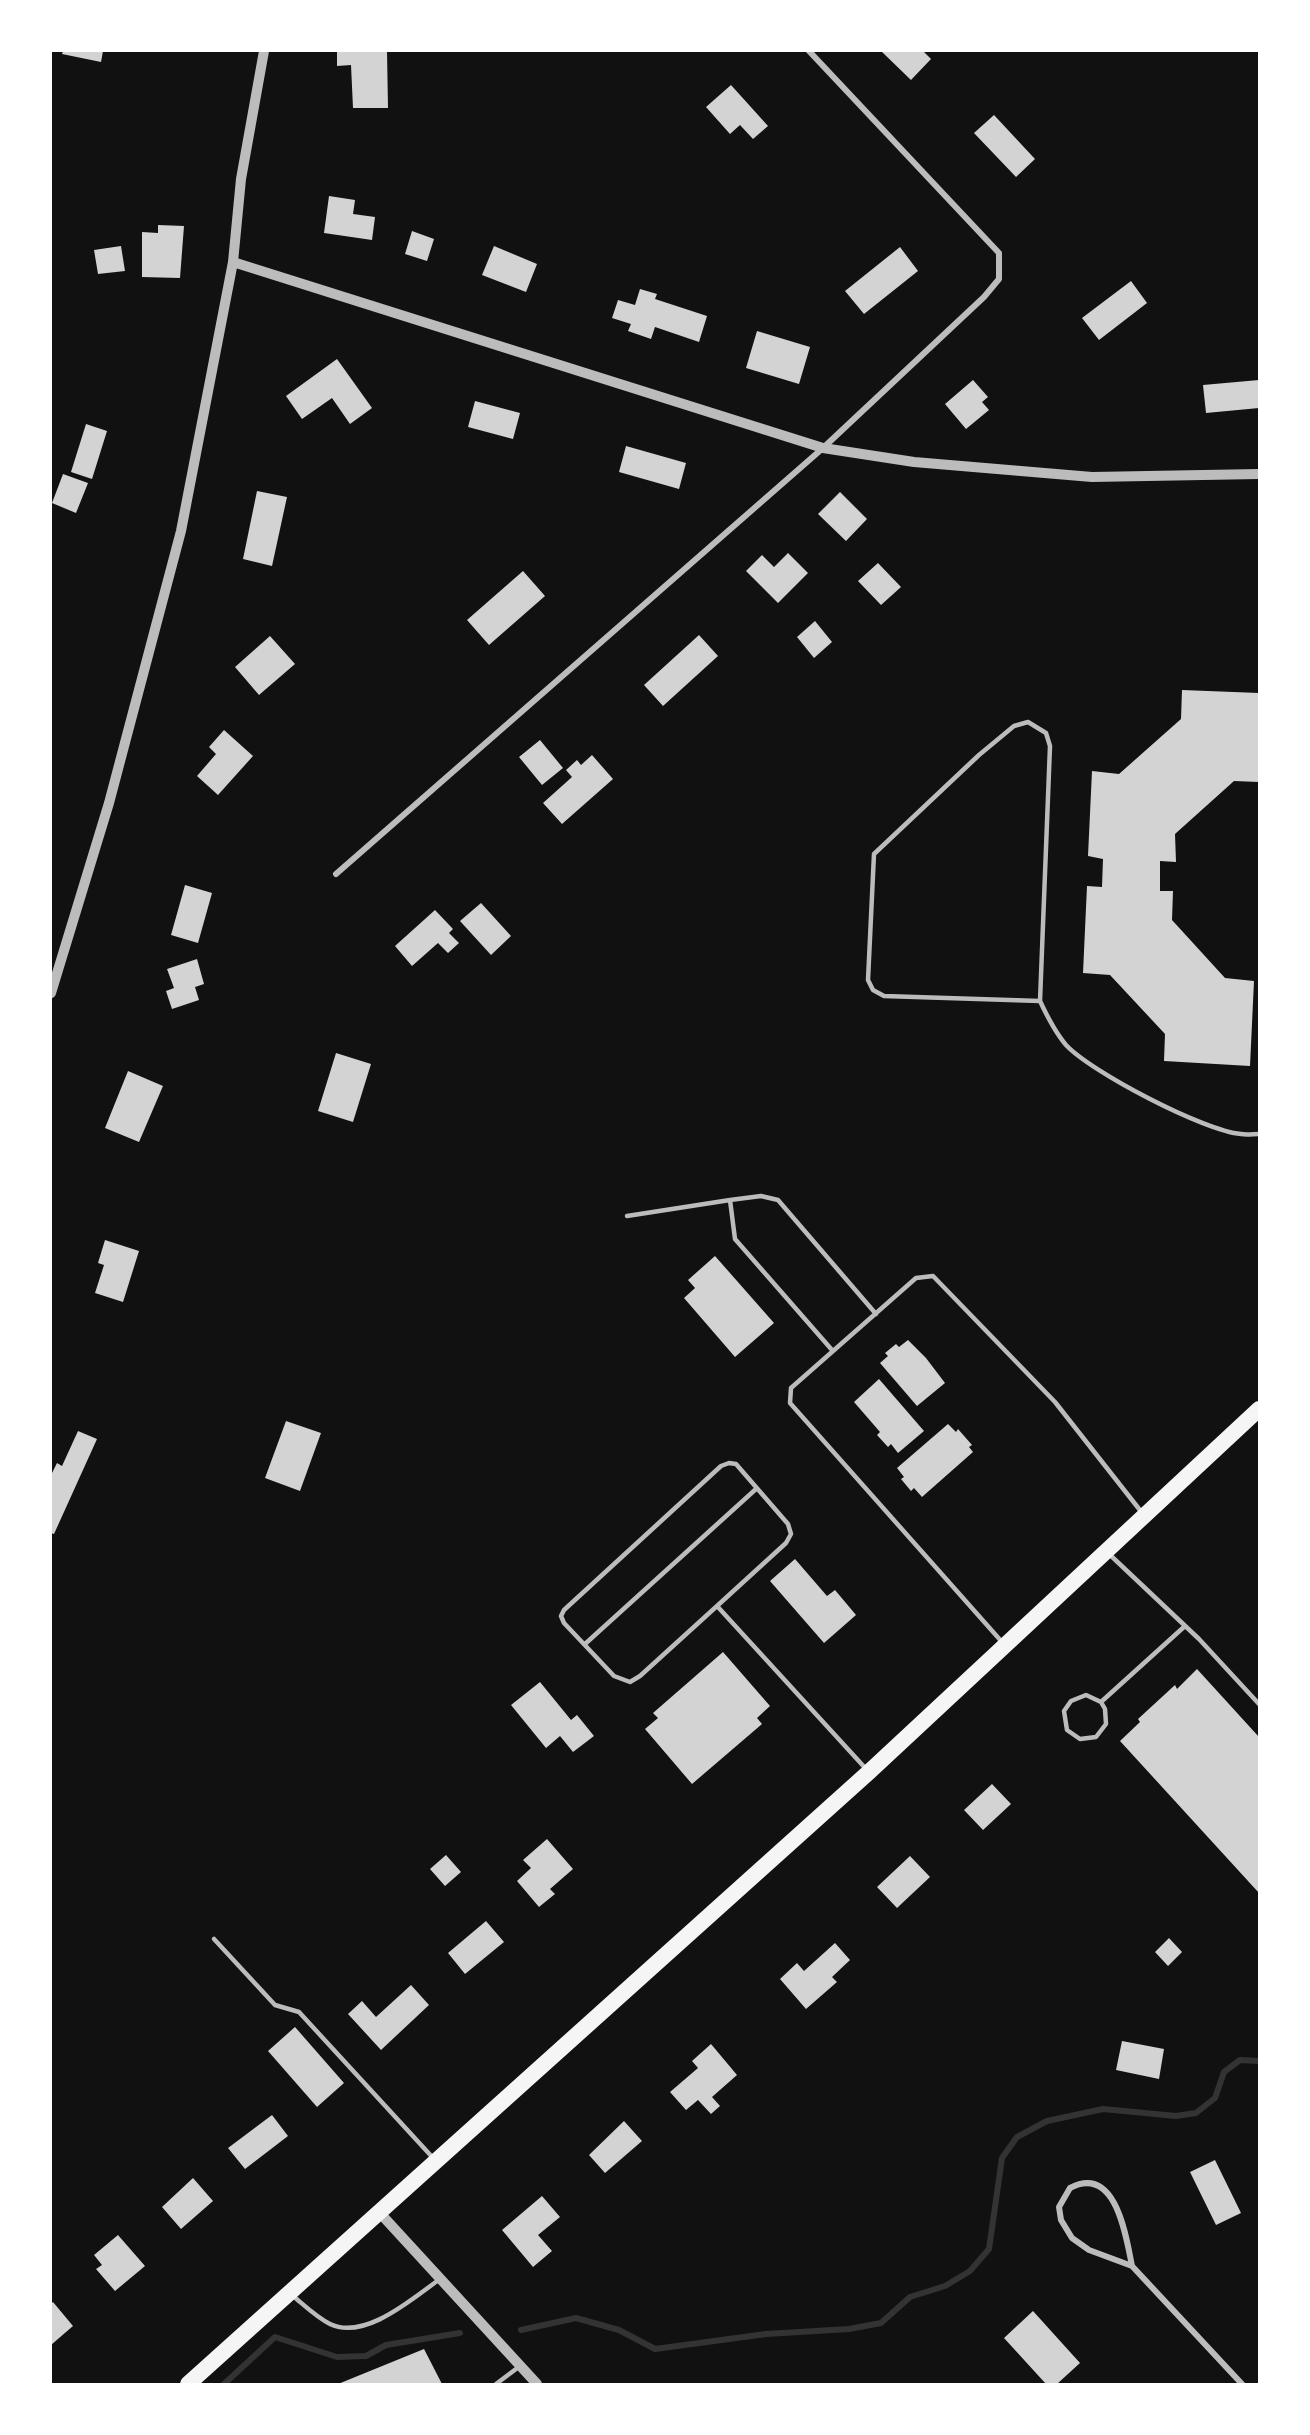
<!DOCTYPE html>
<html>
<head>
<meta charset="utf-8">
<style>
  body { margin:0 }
  #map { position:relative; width:1310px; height:2435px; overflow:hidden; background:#111; font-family:Figtree,sans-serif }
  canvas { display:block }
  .frame { position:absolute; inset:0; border:52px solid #fff; pointer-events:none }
</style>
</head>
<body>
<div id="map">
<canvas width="1310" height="2435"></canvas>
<div class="frame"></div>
</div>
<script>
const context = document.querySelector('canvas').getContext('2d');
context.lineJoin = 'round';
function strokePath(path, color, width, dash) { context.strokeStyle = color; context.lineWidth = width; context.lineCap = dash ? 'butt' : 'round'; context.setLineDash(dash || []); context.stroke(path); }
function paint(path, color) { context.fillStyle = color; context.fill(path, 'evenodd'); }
strokePath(new Path2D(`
  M521 2330 576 2318 619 2330 655 2349 766 2334 849 2329 881 2323 910 2297 945 2286 970 2271 989 2249 1002 2158 1017 2137 1047 2121 1103 2109 1176 2116 1196 2113 1215 2098 1224 2072 1240 2060 1259 2061
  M224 2384 275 2337 337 2357 366 2356 386 2345 460 2333`), '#333', 6);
paint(new Path2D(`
  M63 51H103L101 62 62 54Z
  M337 51H387L388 108H353L351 65 337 66Z
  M881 51H923L931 59 911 80Z
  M731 85 768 126 753 139 740 125 730 134 706 107Z
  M994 115 1035 159 1016 177 974 133Z
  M329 196 355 200 353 214 375 217 372 240 324 233Z
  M158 225 184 226 180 278 142 277V232L158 233Z
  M412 231 434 239 427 261 405 254Z
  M121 246 125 271 98 274 94 250Z
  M494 246 537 264 526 292 482 275Z
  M900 247 918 271 864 314 845 291Z
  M1131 281 1147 303 1099 340 1082 318Z
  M640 289 657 294 655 299 707 316 699 342 655 327 651 339 628 331 631 324 612 318 618 300 635 305Z
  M757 331 810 347 799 384 746 368Z
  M337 359 372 408 350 424 332 398 302 419 286 396Z
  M973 380 988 397 982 402 989 410 966 429 945 404Z
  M1259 380V408L1206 413 1203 385Z
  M475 401 520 413 513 439 468 427Z
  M86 424 107 431 92 479 71 472Z
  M626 446 686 463 679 489 619 472Z
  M63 474 88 483 76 513 52 503Z
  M257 491 287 497 272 566 243 559Z
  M840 492 867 519 846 541 818 514Z
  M788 553 808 573 778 603 746 571 762 555 774 567Z
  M878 563 901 587 881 605 858 581Z
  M523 571 545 596 489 645 467 620Z
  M815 621 832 642 814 658 797 637Z
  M699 635 718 656 663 706 644 685Z
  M270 636 295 664 259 695 235 667Z
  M1182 690 1259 693V782L1234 781 1175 834 1176 862 1160 861V891H1173L1172 920 1225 978 1254 981 1250 1066 1164 1061 1165 1034 1110 975 1083 973 1087 886 1102 887 1103 859 1088 856 1092 771 1119 774 1181 719Z
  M224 730 253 756 218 795 197 776 216 754 209 747Z
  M540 740 563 768 542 785 519 757Z
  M592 755 613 779 562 824 543 803 572 777 566 770 577 760 581 765Z
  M185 885 212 893 198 943 171 935Z
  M481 903 511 936 491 955 460 921Z
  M435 910 453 929 449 933 459 943 448 953 438 943 412 966 395 946Z
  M197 959 204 984 195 987 199 1000 172 1009 166 991 174 988 167 969Z
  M336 1053 371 1064 353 1122 318 1111Z
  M128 1071 163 1086 139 1142 105 1128Z
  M105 1240 139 1251 123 1302 95 1293 104 1265 98 1263Z
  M715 1256 774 1323 735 1357 684 1298 695 1288 688 1280Z
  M908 1340 926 1358 945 1383 917 1406 880 1363 888 1356 885 1353 896 1344 899 1347Z
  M879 1379 924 1431 898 1453 891 1444 888 1447 877 1435 880 1432 854 1402Z
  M286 1421 321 1433 300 1491 265 1478Z
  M948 1424 956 1432 958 1429 972 1445 969 1447 973 1452 922 1497 914 1488 911 1491 901 1479 904 1477 897 1468Z
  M78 1431 97 1439 54 1534 51 1533V1475L57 1463 62 1466Z
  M795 1559 827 1596 835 1590 856 1615 824 1643 770 1581Z
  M723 1652 770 1706 757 1718 762 1724 692 1784 645 1729 658 1718 653 1713Z
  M1197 1669 1259 1737V1893L1120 1741 1140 1722 1138 1719 1175 1685 1177 1689Z
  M540 1682 571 1720 577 1715 594 1736 573 1752 560 1736 546 1748 511 1705Z
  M992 1784 1011 1804 983 1830 964 1810Z
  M547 1839 573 1869 550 1889 555 1894 539 1907 517 1881 531 1868 523 1860Z
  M446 1855 461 1872 445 1886 430 1869Z
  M910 1856 930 1877 897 1908 877 1887Z
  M486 1921 504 1942 465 1974 448 1953Z
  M1169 1938 1182 1952 1168 1966 1155 1952Z
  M835 1943 850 1960 832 1977 837 1982 806 2009 780 1979 797 1963 804 1971Z
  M411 1985 429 2005 381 2050 348 2014 362 2001 376 2017Z
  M295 2027 344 2083 317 2107 268 2051Z
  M1122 2041 1164 2049 1159 2079 1116 2070Z
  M711 2044 737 2075 712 2097 720 2106 711 2114 698 2100 686 2110 670 2092 698 2068 692 2061Z
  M272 2115 288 2136 245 2169 228 2148Z
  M624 2121 642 2141 605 2173 589 2155Z
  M1215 2160 1241 2213 1216 2225 1190 2172Z
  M193 2178 213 2201 181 2229 162 2207Z
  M542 2196 560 2217 538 2235 552 2251 533 2267 502 2230Z
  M118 2235 145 2266 115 2291 96 2269 102 2265 94 2255Z
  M53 2302 73 2326 51 2345V2304Z
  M1033 2311 1080 2363 1057 2384H1046L1004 2338Z
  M424 2349 442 2384H338Z`), '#d3d3d3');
strokePath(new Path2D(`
  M1040 1001 884 996 873 990 868 980 874 854 979 755 1014 726 1028 722 1046 733 1050 746 1040 1001C1047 1016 1055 1032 1066 1045 1091 1072 1204 1131 1241 1134 1247 1135 1253 1134 1259 1134
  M627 1216 730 1200
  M832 1350 735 1239 730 1200 761 1196 778 1200 876 1314
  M1108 1553 1199 1639 1259 1704
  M717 1606 640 1676 630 1682 614 1676 564 1623 561 1616 564 1610 721 1466 729 1463 736 1464 788 1524 791 1534 786 1543 717 1606 867 1770
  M1002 1642 790 1403 791 1388 916 1278 933 1276 1055 1402 1143 1514
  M585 1644 756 1489
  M1101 1702 1105 1709 1106 1724 1096 1737 1080 1739 1067 1730 1064 1711 1071 1701 1086 1695 1101 1702 1185 1626
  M214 1939 275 2005 299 2012 434 2159
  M293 2296C304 2305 316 2317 330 2324 365 2341 413 2298 440 2279
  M496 2384 520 2366`), '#bcbcbc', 4.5);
strokePath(new Path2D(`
  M336 874 823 448 984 297 999 279V253L809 51
  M1132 2266C1126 2236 1116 2164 1070 2188L1059 2207 1061 2220 1072 2238 1089 2250 1132 2266 1242 2384`), '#bcbcbc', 6);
strokePath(new Path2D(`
  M233 262 823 448 914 462 1092 477 1259 474
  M51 993 109 803 181 531 233 262 241 179 264 51
  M379 2212 537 2384`), '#bcbcbc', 10);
strokePath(new Path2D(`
  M188 2384 869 1772 1259 1409`), '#f5f5f5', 16);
</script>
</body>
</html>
